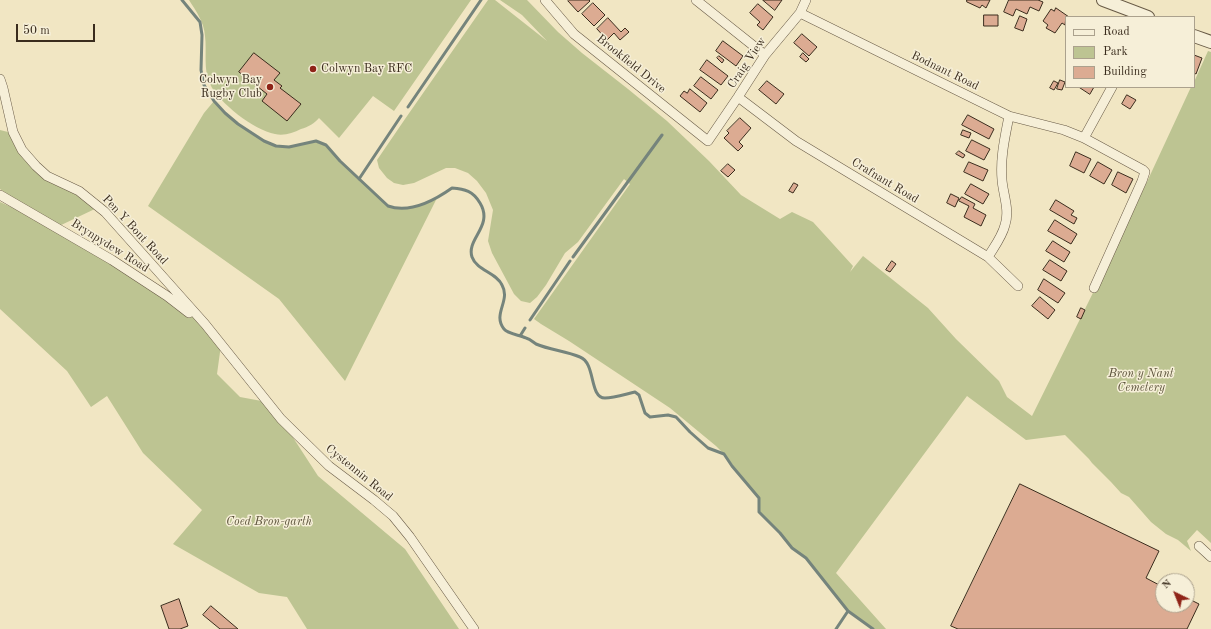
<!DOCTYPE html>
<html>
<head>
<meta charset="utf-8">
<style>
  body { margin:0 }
  #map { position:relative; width:1211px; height:629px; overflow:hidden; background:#f1e6c3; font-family:"Old Standard TT",serif }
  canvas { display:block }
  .legend { position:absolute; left:1065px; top:16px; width:130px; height:72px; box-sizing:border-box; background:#f6efd8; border:1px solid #aba18d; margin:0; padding:5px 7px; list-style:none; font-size:12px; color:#3a2c1d }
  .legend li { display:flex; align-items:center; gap:8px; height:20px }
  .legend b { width:20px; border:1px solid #aba18d }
  .north { position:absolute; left:1155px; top:573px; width:40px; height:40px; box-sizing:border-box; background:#f6efd8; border:1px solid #aba18d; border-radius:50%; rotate:317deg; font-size:11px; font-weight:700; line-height:16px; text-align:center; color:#3a2c1d }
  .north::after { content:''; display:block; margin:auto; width:14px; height:18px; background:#8f2418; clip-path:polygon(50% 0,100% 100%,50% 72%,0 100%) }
  .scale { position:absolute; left:16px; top:24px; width:79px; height:18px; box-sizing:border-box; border:2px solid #3a2c1d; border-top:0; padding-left:5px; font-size:12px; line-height:14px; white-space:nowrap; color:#3a2c1d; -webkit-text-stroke:3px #f6efd8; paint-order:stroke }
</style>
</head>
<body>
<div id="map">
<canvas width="1211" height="629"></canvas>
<ul class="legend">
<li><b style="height:5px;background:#f6efd8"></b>Road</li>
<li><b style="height:11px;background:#bdc492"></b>Park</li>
<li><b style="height:11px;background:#dcab92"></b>Building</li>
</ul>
<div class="north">N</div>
<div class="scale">50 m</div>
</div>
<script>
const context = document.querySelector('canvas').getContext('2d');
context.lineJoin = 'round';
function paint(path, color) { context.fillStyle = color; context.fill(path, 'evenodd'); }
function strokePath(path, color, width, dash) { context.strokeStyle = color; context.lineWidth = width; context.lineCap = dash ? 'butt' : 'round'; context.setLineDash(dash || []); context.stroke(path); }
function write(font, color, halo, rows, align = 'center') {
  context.font = font + ' "Old Standard TT",serif'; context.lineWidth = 3; context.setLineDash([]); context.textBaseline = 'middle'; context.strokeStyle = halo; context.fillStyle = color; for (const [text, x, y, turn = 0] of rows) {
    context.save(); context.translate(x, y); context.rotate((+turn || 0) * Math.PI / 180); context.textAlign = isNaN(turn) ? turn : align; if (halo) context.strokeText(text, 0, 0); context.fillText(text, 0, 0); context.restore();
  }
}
paint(new Path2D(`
  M189 0H471L394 111 373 96 339 138 319 118C315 123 308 127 301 129 293 133 284 136 275 134 254 130 219 103 210 84 203 69 207 52 205 36 204 22 196 11 189 0Z
  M488 0H495L547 41 522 15 500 0H527L558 32 582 53 628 89 667 121 709 161 741 195 780 219 792 212 813 222 853 266 850 272 863 256 928 308 956 339 999 381 1007 397 1032 416 1133 212 1191 87H1194V82L1208 51 1211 52V543L1197 530 1187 541 1191 551 1178 540 1166 534 1151 522 1129 497 1121 493 1111 482 1092 463 1089 459 1065 435 1026 440 967 396 836 573 886 629H873L848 611 806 558 792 548 780 533 759 512V498L724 454 716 446 670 408 569 341 541 324 534 319 630 184 624 179 578 242 565 253 546 285 537 297 530 303 521 301 514 294 492 253 488 241 493 210 486 193 477 181 468 173 455 168H446L414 183 403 185 394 183 387 178 379 168 377 160 405 119Z
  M214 101C230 118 265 150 290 147 302 146 314 138 325 144 332 148 337 157 342 162 357 177 373 192 388 206 404 212 422 204 437 198L345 381 279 299 148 206 204 113Z
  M0 130 8 132 22 150 44 174 99 207 57 227 205 324 221 345 217 374 240 397 267 402 281 419 318 476 405 549 459 629H307L287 597 259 593 173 544 202 510 143 453 107 396 91 407 67 371 0 309V202L54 226 0 189Z`), '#bdc492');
strokePath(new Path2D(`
  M182 0 200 22 202 35 201 70 204 85 214 101 225 113 238 124 264 141 276 146 289 147 316 141 326 145 340 161 388 206C410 214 435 200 452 188 465 189 473 191 480 203 494 226 466 239 472 257 477 271 496 272 502 285 511 301 492 314 504 329 508 334 520 335 526 338 530 339 533 342 536 344 550 350 566 351 580 357 596 363 589 398 605 398 614 398 626 394 635 392L639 395 645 413 650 417 668 415 676 417 690 432 708 448 724 454 732 466 759 498V512L780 533 792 548 806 558 848 611 873 629
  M408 107 481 0
  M359 179 401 116
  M573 257 662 135
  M530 320 570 261
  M520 336 525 328
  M836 629 848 611`), '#75847c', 3);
const building = new Path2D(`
  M569 0H589L590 1 578 12 568 1Z
  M763 0H782L775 10Z
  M967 0H990L986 8 982 5 980 8 967 2Z
  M1009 0H1038L1043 2 1039 11 1030 7 1027 14 1016 9 1013 16 1004 12Z
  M593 3 605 15 594 26 582 14Z
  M758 4 773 17 763 30 757 25 760 22 750 13Z
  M1056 8 1069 17H1066L1065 25 1062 23 1055 33 1046 28 1048 25 1043 21 1051 9 1054 11Z
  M984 15H998V26H984Z
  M1020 16 1027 19 1023 31 1015 28Z
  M608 18 621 32 625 28 629 32 620 40 614 33 607 40 597 29Z
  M802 34 817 47 809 56 794 43Z
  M723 41 743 56 736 66 716 51Z
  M254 53 280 73 274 80 282 86 280 88 301 104 287 121 262 101 267 94 239 72Z
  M803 53 809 59 806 62 800 57Z
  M1194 55 1202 58 1196 74 1194 73Z
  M719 56 724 60 722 63 717 58Z
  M707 60 728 76 721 85 700 70Z
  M701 77 718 90 711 99 694 86Z
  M1060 80 1065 82 1062 90 1057 89Z
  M767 81 784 94 776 104 759 90Z
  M1054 81 1058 83 1054 90 1050 88Z
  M1079 87H1094L1090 94Z
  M690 89 707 103 700 112 680 96 684 91 687 93Z
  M1127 95 1136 100 1130 109 1122 104Z
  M968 115 994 129 989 139 962 125Z
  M740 118 751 128 739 142 743 146 738 151 724 138 729 133 727 131Z
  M963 130 971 133 969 138 961 135Z
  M972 140 990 149 984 160 966 151Z
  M959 151 965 155 963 158 956 154Z
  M1076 152 1091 159 1084 173 1070 166Z
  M969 162 988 170 983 181 964 172Z
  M1098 162 1112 170 1104 184 1090 176Z
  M728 164 735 170 728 177 721 171Z
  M1118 172 1133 179 1126 193 1112 185Z
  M794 183 798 185 793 193 789 191Z
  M971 184 989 194 983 204 965 194Z
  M951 194 959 198 955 207 947 203Z
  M962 197 975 204 973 208 986 215 981 226 964 217 969 206 959 201Z
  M1056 200 1074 211 1071 215 1077 218 1074 224 1050 210Z
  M1055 220 1077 234 1071 244 1048 231Z
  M1053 241 1070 252 1064 262 1046 251Z
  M1050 260 1067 271 1061 281 1043 270Z
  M892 261 896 264 890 272 886 270Z
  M1044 279 1065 293 1058 303 1038 290Z
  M1040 297 1055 310 1048 319 1032 306Z
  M1081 308 1085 310 1081 319 1077 317Z
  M1020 484 1159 551 1146 578 1163 587V605H1187V598L1199 604 1187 629H958L951 626Z
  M179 599 188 626 180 629H169L161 606Z
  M211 606 238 629H220L203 615Z`);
paint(building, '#dcab92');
strokePath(building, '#3a2c1d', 1);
const minor = new Path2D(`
  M545 0 574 34 708 141 738 97 765 55 800 13 806 0
  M696 0 765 55
  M800 13 1009 116 1064 130 1084 138 1143 170 1145 172 1142 181 1094 288
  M0 79 3 88 13 132 22 150 36 166 47 176 79 191 105 212 205 324 281 419 329 466 374 500 393 516 410 537 474 629
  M738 97 796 141 988 257 1018 286
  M1084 138 1112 87
  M0 195 112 260 167 296 189 313
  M988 257C994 247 1002 237 1005 225 1010 210 1003 194 1002 180 1000 158 1005 137 1009 116
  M1199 546 1211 557`);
const tertiary = new Path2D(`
  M1103 0 1148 17
  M1194 36 1211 42`);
strokePath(minor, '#685a46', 10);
strokePath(tertiary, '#685a46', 14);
strokePath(minor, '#f6efd8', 9);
strokePath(tertiary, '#f6efd8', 12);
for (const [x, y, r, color] of [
  [313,69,4,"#8f2418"],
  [270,87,4,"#8f2418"]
]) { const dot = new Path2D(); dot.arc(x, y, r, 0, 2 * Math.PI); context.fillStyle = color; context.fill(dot); strokePath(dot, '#f6efd8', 1.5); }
write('12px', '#3a2c1d', '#f6efd8', [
  ["Craig View",747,63,-56],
  ["Brookfield Drive",631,64,39],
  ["Bodnant Road",945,71,26],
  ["Crafnant Road",885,181,31],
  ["Pen Y Bont Road",135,230,47],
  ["Brynpydew Road",110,246,32],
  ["Cystennin Road",359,473,39]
]);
write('12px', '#3a2c1d', '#f6efd8', [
  ["Colwyn Bay RFC",321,69],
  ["Colwyn Bay",262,80,"right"],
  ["Rugby Club",262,94,"right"]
], 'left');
write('italic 12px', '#5b523a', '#f6efd8', [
  ["Bron y Nant",1141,374],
  ["Cemetery",1141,388],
  ["Coed Bron-garth",269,522]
]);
</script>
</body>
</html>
